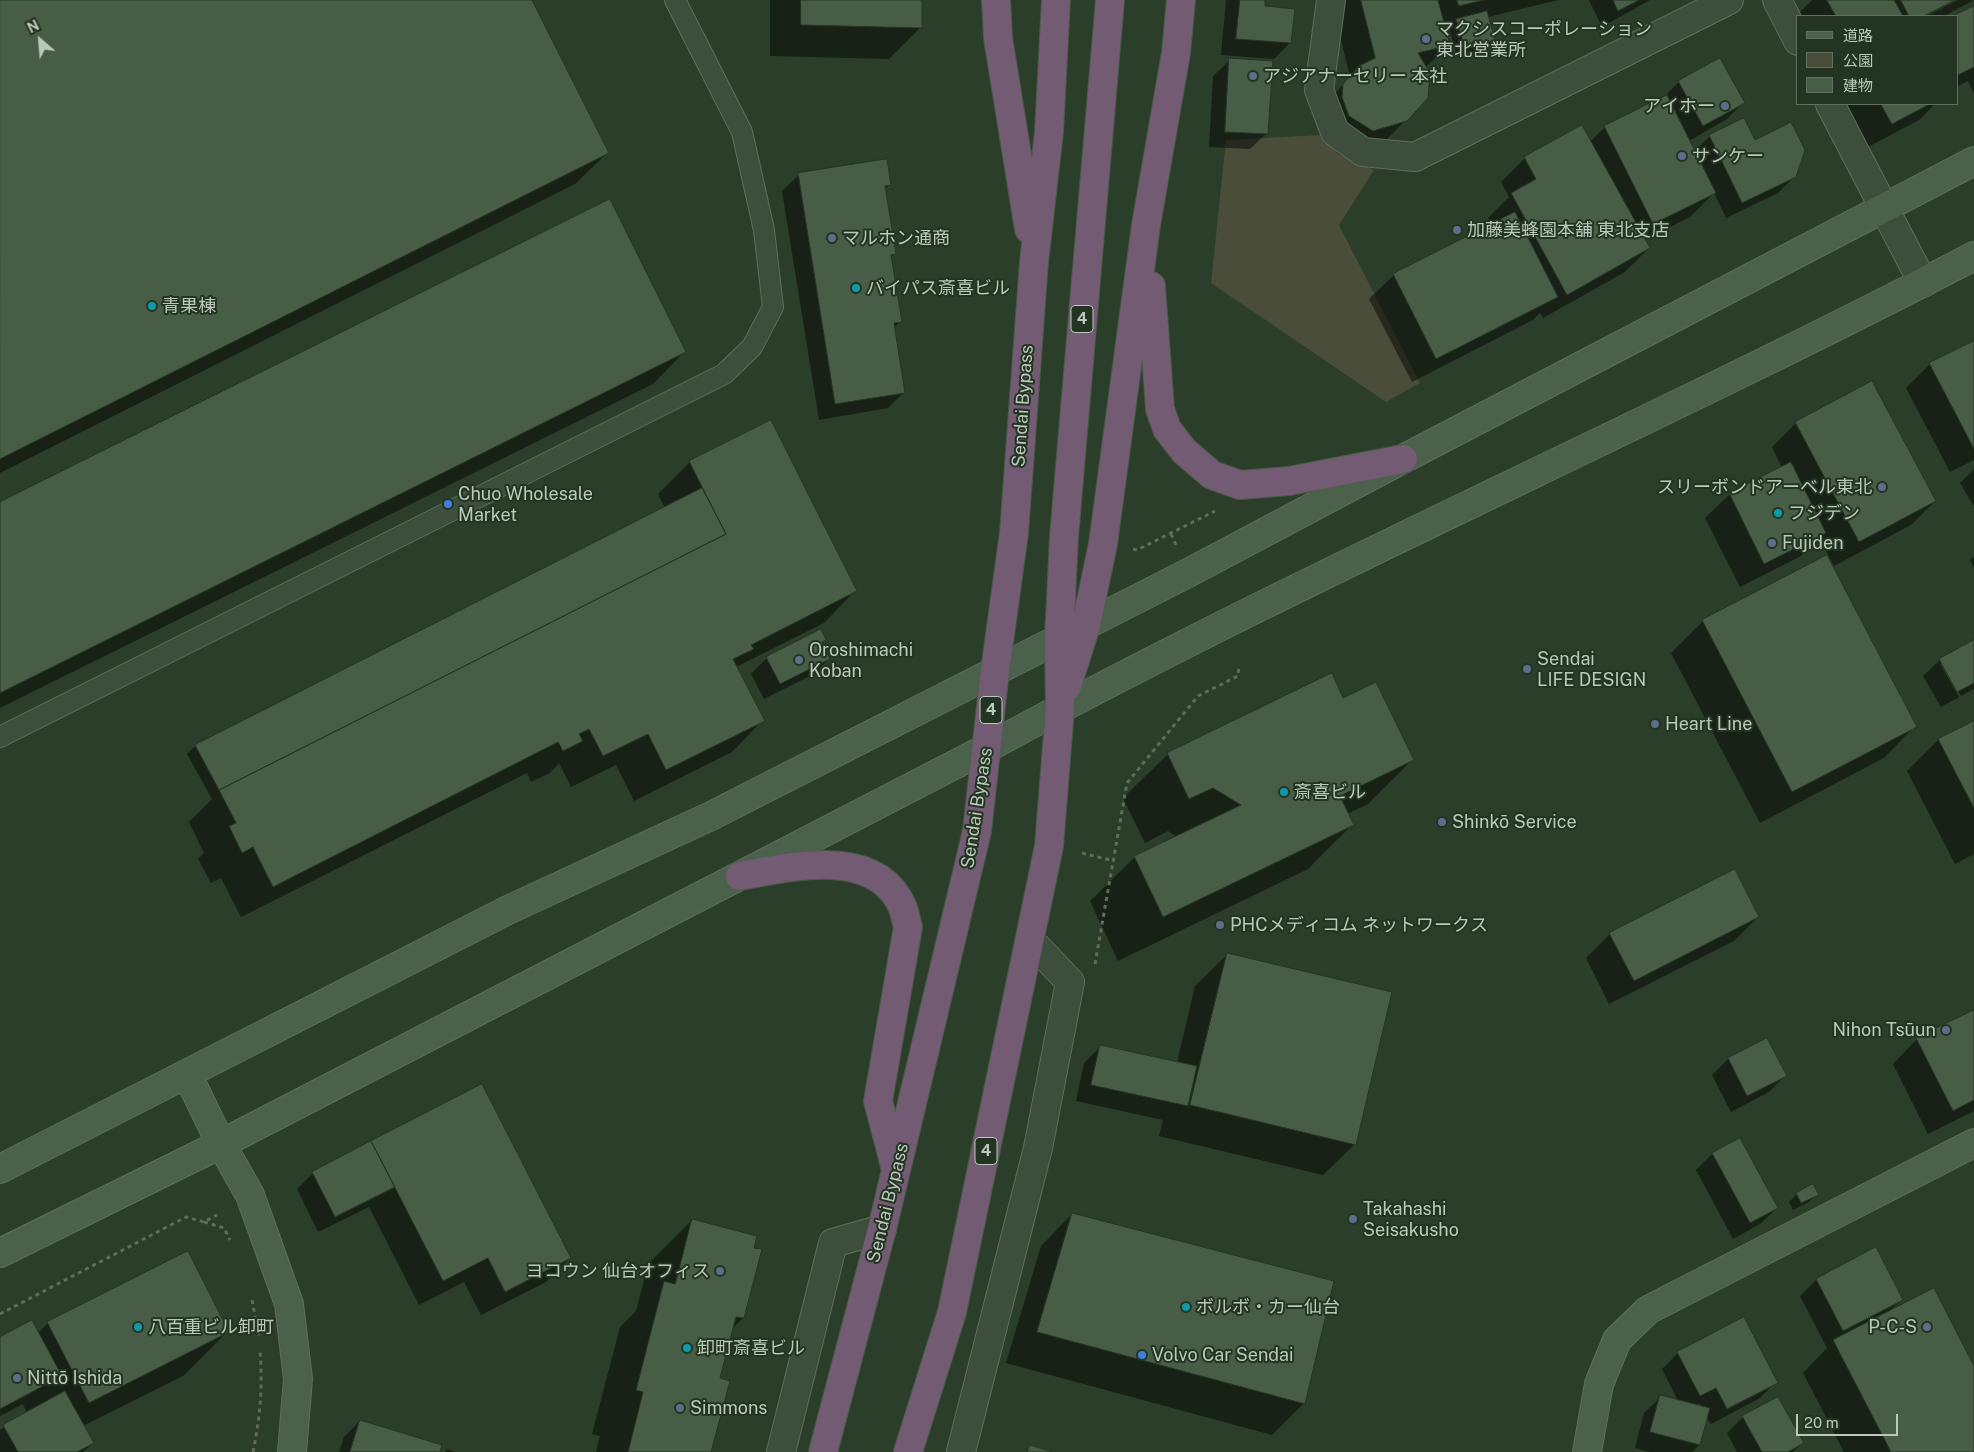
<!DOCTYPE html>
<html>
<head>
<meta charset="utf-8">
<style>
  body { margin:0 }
  #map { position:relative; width:1974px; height:1452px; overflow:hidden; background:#2b3e29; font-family:"Public Sans","Noto Sans JP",sans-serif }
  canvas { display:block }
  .legend { position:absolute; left:1796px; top:15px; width:162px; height:90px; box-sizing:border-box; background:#233422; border:1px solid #5f705e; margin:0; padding:6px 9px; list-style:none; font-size:15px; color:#bac9b9 }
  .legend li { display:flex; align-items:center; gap:10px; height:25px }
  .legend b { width:25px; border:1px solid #5f705e }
  .north { position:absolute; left:15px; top:15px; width:50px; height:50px; -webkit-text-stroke:4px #233422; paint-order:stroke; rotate:333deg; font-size:14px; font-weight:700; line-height:20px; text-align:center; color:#bac9b9 }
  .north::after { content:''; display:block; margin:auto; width:18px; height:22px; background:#bac9b9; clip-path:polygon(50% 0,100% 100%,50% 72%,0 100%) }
  .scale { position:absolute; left:1796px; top:1414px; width:102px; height:22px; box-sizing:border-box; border:2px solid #bac9b9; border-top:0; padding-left:6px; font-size:15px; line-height:18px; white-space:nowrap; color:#bac9b9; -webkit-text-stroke:4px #233422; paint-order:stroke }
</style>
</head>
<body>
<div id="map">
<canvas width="1974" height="1452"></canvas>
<ul class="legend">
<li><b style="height:6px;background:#4c614b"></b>道路</li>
<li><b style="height:14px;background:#494d39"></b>公園</li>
<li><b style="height:14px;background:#485d46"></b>建物</li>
</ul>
<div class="north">N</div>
<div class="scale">20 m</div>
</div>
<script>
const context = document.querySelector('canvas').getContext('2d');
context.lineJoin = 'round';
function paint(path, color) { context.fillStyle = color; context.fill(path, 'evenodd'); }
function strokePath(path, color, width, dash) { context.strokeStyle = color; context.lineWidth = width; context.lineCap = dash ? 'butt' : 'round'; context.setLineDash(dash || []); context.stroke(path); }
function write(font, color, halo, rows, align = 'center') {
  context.font = font + ' "Public Sans","Noto Sans JP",sans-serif'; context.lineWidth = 4; context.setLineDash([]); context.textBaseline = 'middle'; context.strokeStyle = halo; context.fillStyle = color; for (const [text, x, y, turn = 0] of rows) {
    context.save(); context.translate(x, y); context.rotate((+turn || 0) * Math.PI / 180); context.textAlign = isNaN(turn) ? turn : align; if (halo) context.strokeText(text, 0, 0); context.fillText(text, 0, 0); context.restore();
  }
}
paint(new Path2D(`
  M1320 135 1338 154 1374 170 1339 225 1420 383 1386 402 1211 283 1226 140Z`), '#494d39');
paint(new Path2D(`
  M0 0H530L607 153 575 184 0 473Z
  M770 0H921V27L889 59 770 56Z
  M1226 0H1264L1263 8 1290 43 1274 59 1221 55Z
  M1331 0H1558L1488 17 1493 39 1486 47 1457 56 1449 28 1452 25 1444 27 1449 44 1425 68 1406 120 1381 145 1348 155 1320 110 1350 77Z
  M1589 0H1650L1602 27Z
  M1812 0H1952L1921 16H1799L1798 14Z
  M1958 0H1974L1944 16H1927Z
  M1974 7V93L1968 81 1958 86V16H1956Z
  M1230 60 1267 133 1250 149 1209 147 1213 76Z
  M1679 82 1743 103 1727 119 1689 141 1694 152 1710 136 1754 141 1795 176 1778 193 1726 218 1714 193 1690 217 1644 240 1649 248 1625 272 1543 318 1540 313 1533 320 1412 382 1369 299 1394 275 1492 225 1488 218 1509 197 1501 182 1525 158 1590 142 1605 127 1662 99Z
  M1845 104H1935L1919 120 1868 147Z
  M799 175 890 184 885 189 895 254 890 258 900 321 894 328 904 392 888 408 819 420 782 191Z
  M1974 342V460L1950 472 1906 388 1930 364Z
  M684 352 653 384 0 708V503Z
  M1872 383 1935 501 1911 525 1834 566 1819 538 1801 556 1740 587 1705 518 1730 494 1782 468 1772 447 1796 423Z
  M690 462 855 591 824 623 736 667 763 720 732 752 634 801 616 765 571 787 559 763 550 773 531 782 527 773 241 917 221 878 211 883 198 859 204 853 189 822 212 799 187 754 195 746 665 508 658 494Z
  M1974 469V506L1960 483Z
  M1974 557V568L1970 560Z
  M1703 621 1915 726 1884 758 1760 823 1671 653Z
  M825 640 821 643 829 659 812 675 764 699 751 674 767 658Z
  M1974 641V689L1961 696 1943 664H1940L1959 697 1941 707 1923 676 1940 660Z
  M1343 699 1412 760 1368 804 1347 814 1352 825 1308 869 1118 961 1090 901 1135 857 1177 837 1168 831 1145 843 1123 798 1168 754Z
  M1974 722V854L1955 864 1907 771 1938 740Z
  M1758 917 1734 941 1609 1004 1586 958 1610 934Z
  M1227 955 1355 1144 1323 1175 1159 1136 1163 1120 1076 1101 1084 1063 1101 1046 1177 1063 1195 986Z
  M1974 1011V1111L1928 1134 1893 1064 1917 1039Z
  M1728 1059 1785 1076 1769 1092 1731 1112 1712 1075Z
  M372 1142 570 1258 546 1282 481 1315 464 1282 419 1305 369 1207 318 1232 297 1189 313 1173Z
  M1712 1154 1777 1208 1760 1224 1733 1239 1696 1170Z
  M1797 1194H1817L1809 1202 1793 1210 1789 1202Z
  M1072 1214 1304 1403 1272 1435 1006 1363 1041 1246Z
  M692 1220 752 1248 743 1318 732 1329 719 1379 710 1452H596L600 1436 592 1434 620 1327 636 1311 648 1264Z
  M1875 1249 1901 1300 1889 1312 1974 1369V1452H1844L1803 1373 1827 1348 1800 1296 1816 1280Z
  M48 1323 227 1332 183 1376 83 1426 93 1443 83 1452H0V1430L27 1413 23 1404 0 1416V1338L38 1333Z
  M1678 1353 1776 1382 1760 1398 1711 1424 1706 1416 1699 1445 1692 1452H1649L1635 1448 1644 1413 1661 1397 1678 1401 1662 1369ZM1699 1403 1702 1408 1695 1406Z
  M1743 1417 1802 1443 1793 1452H1737L1727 1433Z
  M360 1421 439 1452H339L344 1437Z
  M447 1449 456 1452H445Z`), '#0007');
const building = new Path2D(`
  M0 0H532L609 153 0 459Z
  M801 0H922V28L801 25Z
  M1240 0H1265V6L1295 9 1291 43 1236 39Z
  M1361 0H1438L1450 45 1418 53 1430 73 1428 98 1407 121 1373 131 1349 116 1342 97 1343 84 1359 66 1375 58Z
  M1457 0H1484L1459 6Z
  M1613 0H1639L1618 11Z
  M1827 0H1894L1903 16H1836Z
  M1901 0H1955L1924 16H1909Z
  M1974 6V67L1958 75V16H1953Z
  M1487 11 1495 40 1465 49 1456 19Z
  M1229 58 1273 61 1268 134 1225 132Z
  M1720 58 1745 103 1703 126 1678 81Z
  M1667 95 1716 193 1653 224 1604 126Z
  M1881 104H1930L1892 124Z
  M1744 118 1755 140 1791 122 1805 150 1796 177 1742 203 1709 135Z
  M1582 125 1650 248 1567 295 1511 193 1536 179 1524 157Z
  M887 159 891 185 885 186 896 254 891 255 902 322 894 323 905 393 835 404 798 173Z
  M610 199 686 352 0 693V502Z
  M1515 212 1558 297 1436 359 1393 274Z
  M1974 341V449L1929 363Z
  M1872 381 1936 501 1859 542 1795 422Z
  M771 420 857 591 751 645 754 649 733 659 765 721 666 770 648 734 603 756 589 729 579 734 583 741 563 751 558 742 273 887 253 847 242 853 229 826 236 823 219 790 726 534 689 461Z
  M1791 462 1826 533 1764 564 1729 493Z
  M702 488 726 534 219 790 195 745Z
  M1827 555 1917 727 1792 792 1702 620Z
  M821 629 826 640 822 642 830 659 780 684 766 657Z
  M1974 640V683L1957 692 1939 659Z
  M1332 673 1343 698 1376 682 1414 760 1340 796 1354 825 1163 917 1134 856 1241 805 1213 788 1189 799 1167 753Z
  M1974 721V808L1938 739Z
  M1735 869 1759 917 1634 981 1609 933Z
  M1227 953 1392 992 1356 1145 1190 1105Z
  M1974 1010V1100L1953 1111 1916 1038Z
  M1767 1038 1787 1076 1747 1096 1728 1058Z
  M1100 1045 1197 1066 1188 1106 1091 1085Z
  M482 1084 571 1258 505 1292 488 1258 443 1281 371 1141Z
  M1740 1138 1778 1208 1750 1223 1712 1153Z
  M371 1141 395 1187 335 1217 312 1172Z
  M1813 1184 1819 1195 1801 1203 1796 1193Z
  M1072 1213 1334 1281 1305 1404 1037 1332Z
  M692 1219 757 1236 754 1248 762 1249 744 1318 736 1317 720 1378 730 1381 711 1452H628L643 1392 636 1390 664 1281 675 1284Z
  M1876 1247 1903 1300 1843 1331 1816 1279Z
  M188 1251 229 1332 89 1403 47 1322Z
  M1934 1288 1974 1366V1452H1891L1833 1340Z
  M1744 1317 1778 1383 1727 1409 1716 1388 1700 1396 1677 1352Z
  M32 1320 62 1376 0 1409V1337Z
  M65 1391 94 1443 77 1452H18L3 1425Z
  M1660 1395 1710 1408 1700 1445 1650 1432Z
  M1778 1397 1804 1443 1788 1452H1762L1742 1416Z
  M360 1420 442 1445 440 1452H350Z
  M1030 1445 1052 1452H1027Z`);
paint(building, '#485d46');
strokePath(building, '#253624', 1);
const lane = new Path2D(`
  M0 737 724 374 752 347 773 307 764 230 742 132 675 0`);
const street = new Path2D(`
  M1331 0 1319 90 1335 132 1363 152 1415 157 1729 0
  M1777 0 1798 41
  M1830 104 1923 283
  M781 1452 833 1243 882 1229
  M961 1452 1038 1148 1070 982 1030 940`);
const secondary = new Path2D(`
  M187 1074 221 1144 250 1195 289 1304 298 1379 292 1452
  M0 1169 508 910 711 816 1190 572 1403 459 1974 161
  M0 1253 221 1144 987 748C1310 572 1648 426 1974 256
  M1587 1452 1599 1384 1617 1340 1648 1310 1974 1143`);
const highway = new Path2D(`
  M996 0 998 38 1029 229
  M1151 286 1160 409 1167 429 1184 451 1212 475 1240 485 1289 481 1403 459
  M1067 686 1086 625 1103 544 1146 225 1176 53 1181 0
  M740 876C790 867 877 845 903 908 905 914 906 921 908 927L878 1101 895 1166
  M823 1452 882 1229 977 831 995 671 1014 533 1034 262 1049 132 1056 0
  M908 1452 952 1312 1049 846 1060 709 1059 639 1064 537 1110 0`);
strokePath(lane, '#5f6f5e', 22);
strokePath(street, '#5f6f5e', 30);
strokePath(secondary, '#5f6f5e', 30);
strokePath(highway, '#495948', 30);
strokePath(new Path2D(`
  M1171 534 1176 545
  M1133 549 1137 550 1215 511
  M1082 853 1114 861
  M1095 964 1127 783 1198 696 1238 676 1239 665
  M204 1222 224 1228 230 1240
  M252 1300 259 1336
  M0 1314 186 1217 204 1222 217 1215
  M253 1452C260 1418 263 1386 260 1352`), '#626c59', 3, [4, 4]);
strokePath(lane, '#3e4e3d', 20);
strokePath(street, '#3e4e3d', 28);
strokePath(secondary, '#4c614b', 28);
strokePath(highway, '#725b73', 28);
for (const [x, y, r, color] of [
  [1426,39,5,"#5c6f8a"],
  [1253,76,5,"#5c6f8a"],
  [1725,106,5,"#5c6f8a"],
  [1682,156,5,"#5c6f8a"],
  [1457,230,5,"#5c6f8a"],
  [832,238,5,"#5c6f8a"],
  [856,288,5,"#0f9aa8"],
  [152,306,5,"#0f9aa8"],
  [1882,487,5,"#5c6f8a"],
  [448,504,5,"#3f7fe0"],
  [1778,513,5,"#0f9aa8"],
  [1772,543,5,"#5c6f8a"],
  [799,660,5,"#5c6f8a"],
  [1527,669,5,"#5c6f8a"],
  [1655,724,5,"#5c6f8a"],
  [1284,792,5,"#0f9aa8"],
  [1442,822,5,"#5c6f8a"],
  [1220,925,5,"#5c6f8a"],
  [1946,1030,5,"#5c6f8a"],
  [1353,1219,5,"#5c6f8a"],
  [720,1271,5,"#5c6f8a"],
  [1186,1307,5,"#0f9aa8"],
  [138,1327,5,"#0f9aa8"],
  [1927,1327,5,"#5c6f8a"],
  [687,1348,5,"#0f9aa8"],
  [1142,1355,5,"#3f7fe0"],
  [17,1378,5,"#5c6f8a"],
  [680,1408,5,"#5c6f8a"]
]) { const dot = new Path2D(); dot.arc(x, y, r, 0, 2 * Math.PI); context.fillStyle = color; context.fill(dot); strokePath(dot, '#233422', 2); }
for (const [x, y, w] of [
  [1082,319,22],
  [991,710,22],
  [986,1151,22]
]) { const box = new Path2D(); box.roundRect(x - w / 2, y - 13.5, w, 27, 4); context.fillStyle = '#233422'; context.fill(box); strokePath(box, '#bac9b9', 1); }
write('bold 16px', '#bac9b9', null, [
  ["4",1082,319],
  ["4",991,710],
  ["4",986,1151]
]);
write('18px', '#bac9b9', '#233422', [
  ["マクシスコーポレーション",1436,29],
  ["東北営業所",1436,50],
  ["アジアナーセリー 本社",1263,76],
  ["アイホー",1715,106,"right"],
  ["サンケー",1692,156],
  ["加藤美蜂園本舗 東北支店",1467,230],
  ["マルホン通商",842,238],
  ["バイパス斎喜ビル",866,288],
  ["青果棟",162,306],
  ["スリーボンドアーベル東北",1872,487,"right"],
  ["Chuo Wholesale",458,494],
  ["Market",458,515],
  ["フジデン",1788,513],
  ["Fujiden",1782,543],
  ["Oroshimachi",809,650],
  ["Koban",809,671],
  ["Sendai",1537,659],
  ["LIFE DESIGN",1537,680],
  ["Heart Line",1665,724],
  ["斎喜ビル",1294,792],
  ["Shinkō Service",1452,822],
  ["PHCメディコム ネットワークス",1230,925],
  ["Nihon Tsūun",1936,1030,"right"],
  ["Takahashi",1363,1209],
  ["Seisakusho",1363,1230],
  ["ヨコウン 仙台オフィス",710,1271,"right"],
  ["ボルボ・カー仙台",1196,1307],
  ["八百重ビル卸町",148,1327],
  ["P-C-S",1917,1327,"right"],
  ["卸町斎喜ビル",697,1348],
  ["Volvo Car Sendai",1152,1355],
  ["Nittō Ishida",27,1378],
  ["Simmons",690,1408]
], 'left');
write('18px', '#bac9b9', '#233422', [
  ["Sendai Bypass",1023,406,-86],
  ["Sendai Bypass",977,808,-81],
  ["Sendai Bypass",888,1203,-76]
]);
</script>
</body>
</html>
